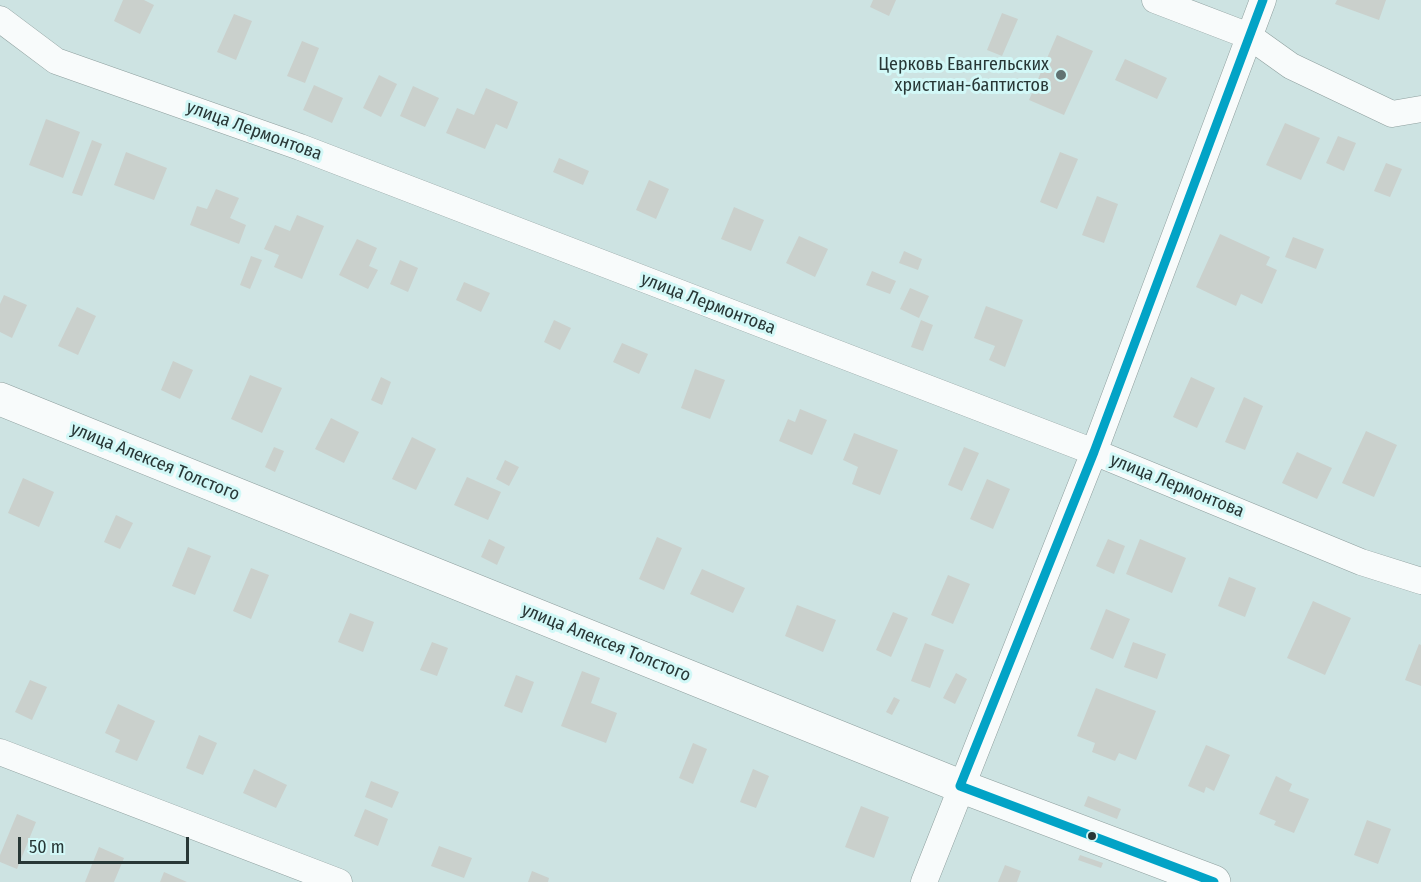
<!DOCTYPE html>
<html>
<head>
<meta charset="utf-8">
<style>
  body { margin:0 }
  #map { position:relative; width:1421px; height:882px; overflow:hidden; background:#cde3e2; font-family:"Fira Sans Condensed",sans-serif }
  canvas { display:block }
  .scale { position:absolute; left:18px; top:837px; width:171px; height:27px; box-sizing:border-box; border:3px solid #283736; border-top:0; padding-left:8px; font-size:18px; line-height:21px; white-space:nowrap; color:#283736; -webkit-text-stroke:4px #d2f8f7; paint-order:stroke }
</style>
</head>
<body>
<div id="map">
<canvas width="1421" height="882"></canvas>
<div class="scale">50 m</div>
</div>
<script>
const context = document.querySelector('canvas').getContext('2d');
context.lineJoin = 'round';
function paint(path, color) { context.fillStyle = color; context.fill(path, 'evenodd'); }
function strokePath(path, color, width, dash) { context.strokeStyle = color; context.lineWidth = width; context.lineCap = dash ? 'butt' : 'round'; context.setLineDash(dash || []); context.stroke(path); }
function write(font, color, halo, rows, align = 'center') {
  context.font = font + ' "Fira Sans Condensed",sans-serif'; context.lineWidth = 6; context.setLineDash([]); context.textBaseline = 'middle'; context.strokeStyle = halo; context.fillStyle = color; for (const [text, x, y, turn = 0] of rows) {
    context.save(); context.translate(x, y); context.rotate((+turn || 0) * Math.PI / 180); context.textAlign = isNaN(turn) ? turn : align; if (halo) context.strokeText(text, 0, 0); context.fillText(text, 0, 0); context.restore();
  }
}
paint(new Path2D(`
  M123 0H144L154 5 140 34 114 21Z
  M873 0H896L889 16 870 7Z
  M1337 0H1386L1379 20 1335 4Z
  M1002 13 1018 19 1002 56 987 50Z
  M234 14 252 21 236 60 217 52Z
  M1057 35 1093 51 1064 115 1029 100Z
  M302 41 319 48 305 83 287 76Z
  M1125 59 1167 78 1157 99 1115 80Z
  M379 75 397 84 381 117 363 108Z
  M314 85 343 98 332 123 303 110Z
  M413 86 439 98 425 127 400 116Z
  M486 88 518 102 507 129 496 124 485 149 446 133 457 108 474 115Z
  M46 119 80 132 63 178 29 165Z
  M1285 123 1320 138 1301 180 1266 165Z
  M1338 136 1356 143 1344 171 1326 163Z
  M92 140 102 144 82 196 72 193Z
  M126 152 167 168 154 200 114 185Z
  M1060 152 1078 159 1057 209 1040 202Z
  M559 158 589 171 583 185 553 172Z
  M1386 163 1402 169 1390 197 1374 191Z
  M649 180 669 189 656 219 636 210Z
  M216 189 239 198 230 218 246 225 239 244 190 225 197 206 207 209Z
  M1097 196 1118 204 1104 243 1082 235Z
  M734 207 764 220 751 251 721 239Z
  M297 215 324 226 302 279 274 267 279 255 264 249 275 225 290 231Z
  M1220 234 1270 257 1266 265 1277 270 1262 304 1241 294 1236 306 1196 287Z
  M799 236 828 249 815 277 786 263Z
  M1293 237 1324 249 1316 269 1285 257Z
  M357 239 377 248 369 266 378 270 368 289 339 275Z
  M904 251 922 259 918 270 899 263Z
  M251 256 262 260 250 289 240 285Z
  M400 260 418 268 408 292 390 284Z
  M872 271 896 281 890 294 866 285Z
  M464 282 490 293 481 312 456 300Z
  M910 288 929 296 919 318 900 309Z
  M4 295 27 305 12 338 0 332V304Z
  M986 306 1023 320 1005 367 989 360 995 346 974 338Z
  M77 307 96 316 78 355 58 346Z
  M554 320 571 328 560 350 544 342Z
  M921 320 933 325 923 351 911 347Z
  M622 343 648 354 639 374 613 362Z
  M173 361 193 370 180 399 161 390Z
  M695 369 725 380 710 419 681 408Z
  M250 375 282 388 262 433 231 419Z
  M381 377 391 382 382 405 371 400Z
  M1191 377 1215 388 1197 428 1173 417Z
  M1244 397 1263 406 1245 450 1225 442Z
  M800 409 827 420 812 455 779 441 788 419 795 422Z
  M331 418 359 432 344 463 315 449Z
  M1366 431 1397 445 1374 497 1342 483Z
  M854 433 898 450 880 495 852 484 858 467 843 460Z
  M412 437 436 449 416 490 392 479Z
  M274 447 284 451 275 472 265 467Z
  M964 447 979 453 962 491 948 485Z
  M1297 452 1332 468 1317 499 1282 483Z
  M505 460 519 467 509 486 496 479Z
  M467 477 501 492 488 520 454 505Z
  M23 478 54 492 39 527 8 513Z
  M987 479 1010 489 993 529 970 519Z
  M116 515 133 523 120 549 104 542Z
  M657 537 682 548 664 590 639 579Z
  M489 539 505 547 497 565 481 557Z
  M1108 539 1125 546 1114 574 1096 566Z
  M1140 539 1186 558 1172 593 1126 574Z
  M188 547 211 556 195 595 172 586Z
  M251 568 269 575 251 619 233 611Z
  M702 569 745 588 733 613 690 594Z
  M948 575 970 584 953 624 931 615Z
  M1229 577 1256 588 1245 617 1218 606Z
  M1313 601 1351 618 1325 675 1287 658Z
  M797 605 836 620 823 652 785 636Z
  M1106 609 1130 619 1113 659 1090 649Z
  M893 612 908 618 891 657 876 650Z
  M350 613 374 622 363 652 338 642Z
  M432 642 448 648 437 676 420 670Z
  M1133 642 1166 654 1157 679 1124 667Z
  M925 643 944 650 930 688 911 681Z
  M1419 644 1421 645V686L1405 680Z
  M582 671 600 678 591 703 617 713 606 743 561 726Z
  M956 673 967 679 955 704 943 698Z
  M516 675 534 682 522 713 504 706Z
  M30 680 47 687 32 720 15 712Z
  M1096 688 1156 711 1136 760 1119 753 1115 761 1092 752 1095 743 1077 736Z
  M894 697 900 700 892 715 886 712Z
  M118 704 155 721 137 761 115 752 120 740 105 733Z
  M199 735 217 743 203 775 186 768Z
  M693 743 707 749 693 784 679 778Z
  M1206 745 1230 755 1214 791 1206 787 1204 793 1188 786Z
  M254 769 287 785 276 808 243 793Z
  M753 769 769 776 756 808 740 802Z
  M1276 776 1292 784 1289 791 1309 799 1294 833 1274 825 1276 821 1259 814Z
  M371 781 399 792 392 808 365 797Z
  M1088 796 1121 809 1117 819 1084 806Z
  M861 806 889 817 874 858 845 847Z
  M365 809 388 819 378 846 354 836Z
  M17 814 36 822 17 869 0 862V855Z
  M1367 820 1391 829 1378 864 1354 855Z
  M439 846 472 858 464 878 431 866Z
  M99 847 124 858 114 882H85Z
  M1080 855 1103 863 1101 868 1078 860Z
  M1005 865 1021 871 1017 882H998Z
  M532 871 549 878 548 882H528Z
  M164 872 187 882H160Z`), '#cad0cc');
const street = new Path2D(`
  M1155 0 1249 36 1291 66 1392 114 1421 109
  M0 19 56 61 300 147 1094 452 1361 562 1421 581
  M0 752 339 882
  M924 882 1094 452 1263 0`);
const secondary = new Path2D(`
  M0 399 960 786 1214 882`);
strokePath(street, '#8e9f9e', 27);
strokePath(secondary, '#8e9f9e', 34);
strokePath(street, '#f8fbfb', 26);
strokePath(secondary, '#f8fbfb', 33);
strokePath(new Path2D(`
  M960 786 1094 452 1263 0
  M960 786 1214 882`), '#02a3c6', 9);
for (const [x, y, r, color] of [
  [1061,75,6,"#627372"],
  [1092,836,5,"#283736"]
]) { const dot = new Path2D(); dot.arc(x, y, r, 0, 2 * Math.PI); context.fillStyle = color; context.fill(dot); strokePath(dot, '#d2f8f7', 2); }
write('18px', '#283736', '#d2f8f7', [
  ["Церковь Евангельских",1049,65],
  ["христиан-баптистов",1049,86]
], 'right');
write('18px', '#283736', '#d2f8f7', [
  ["улица Лермонтова",254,131,20],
  ["улица Лермонтова",708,304,21],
  ["улица Алексея Толстого",155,462,22],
  ["улица Лермонтова",1177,486,22],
  ["улица Алексея Толстого",606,643,22]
]);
</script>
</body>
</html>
